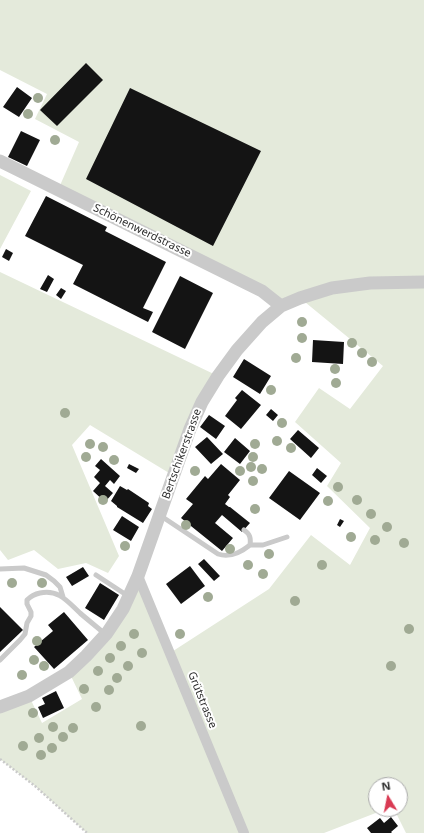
<!DOCTYPE html>
<html>
<head>
<meta charset="utf-8">
<style>
  body { margin:0 }
  #map { position:relative; width:424px; height:833px; overflow:hidden; background:#fff; font-family:"Noto Sans",sans-serif }
  canvas { display:block }
  .north { position:absolute; left:368px; top:777px; width:40px; height:40px; box-sizing:border-box; background:#fff; border:1px solid #ababab; border-radius:50%; rotate:350deg; font-size:11px; font-weight:700; line-height:16px; text-align:center; color:#2d2d2d }
  .north::after { content:''; display:block; margin:auto; width:14px; height:18px; background:#d93a53; clip-path:polygon(50% 0,100% 100%,50% 72%,0 100%) }
</style>
</head>
<body>
<div id="map">
<canvas width="424" height="833"></canvas>
<div class="north">N</div>
</div>
<script>
const context = document.querySelector('canvas').getContext('2d');
context.lineJoin = 'round';
function paint(path, color) { context.fillStyle = color; context.fill(path, 'evenodd'); }
function strokePath(path, color, width, dash) { context.strokeStyle = color; context.lineWidth = width; context.lineCap = dash ? 'butt' : 'round'; context.setLineDash(dash || []); context.stroke(path); }
function write(font, color, halo, rows, align = 'center') {
  context.font = font + ' "Noto Sans",sans-serif'; context.lineWidth = 4; context.setLineDash([]); context.textBaseline = 'middle'; context.strokeStyle = halo; context.fillStyle = color; for (const [text, x, y, turn = 0] of rows) {
    context.save(); context.translate(x, y); context.rotate((+turn || 0) * Math.PI / 180); context.textAlign = isNaN(turn) ? turn : align; if (halo) context.strokeText(text, 0, 0); context.fillText(text, 0, 0); context.restore();
  }
}
paint(new Path2D(`
  M0 0H424V833H406L394 809H400V785H376V809H386L324 833H87L35 786 0 759V707L29 696 42 723 82 699 69 672 86 656 138 576 170 653 269 589 311 535 350 565 370 528 327 486 341 463 295 422 319 388 350 409 383 366 300 298 281 306 58 190 79 142 35 119 47 94 0 70Z
  M0 175 31 191 0 249Z
  M0 272 218 376 174 476 90 425 72 445 119 556 108 573 86 563 58 569 34 550 8 560 0 550Z`), '#e4eadb');
paint(new Path2D(`
  M86 63 103 80 57 126 40 110Z
  M17 87 32 98 19 117 3 107Z
  M130 88 261 151 213 246 86 179Z
  M21 131 40 140 27 166 8 157Z
  M46 196 107 227 105 231 166 262 143 308 153 312 148 322 73 284 83 265 25 236Z
  M6 249 13 253 9 261 2 257Z
  M48 275 54 279 47 292 40 289Z
  M180 276 213 293 185 349 152 332Z
  M61 288 66 291 61 299 56 295Z
  M313 340 344 342 343 364 312 362Z
  M244 359 271 376 260 394 233 377Z
  M242 390 261 405 241 429 225 416 237 400 235 398Z
  M271 409 278 415 273 421 266 415Z
  M209 415 225 426 216 439 200 427Z
  M298 430 319 448 311 458 290 439Z
  M207 437 223 454 211 464 195 447Z
  M235 438 250 451 240 464 224 452Z
  M101 459 120 476 114 484 110 480 105 486 113 493 105 502 93 491 100 483 94 477 100 470 95 466Z
  M129 464 139 469 136 473 127 468Z
  M221 464 240 480 228 495 230 497 225 504 229 507H230L250 523 242 532 222 515 215 523 233 538 222 551 181 518 193 504 186 499 205 476 208 479Z
  M317 468 327 476 321 483 312 475Z
  M289 471 320 493 300 520 269 498Z
  M120 486 127 490 128 489 149 503 148 506 152 509 143 523 117 507V506L111 501Z
  M122 516 139 527 131 541 113 530Z
  M340 519 344 521 340 527 337 525Z
  M204 559 220 576 214 581 198 564Z
  M190 566 205 586 181 604 166 584Z
  M83 567 89 576 72 586 66 577Z
  M100 583 119 595 104 620 85 608Z
  M0 607 23 630 0 652Z
  M64 612 88 640 54 669 34 647 53 631 48 625Z
  M56 691 64 708 43 718 38 707 45 704 42 698Z
  M391 817 398 826 391 832 392 833H371L367 828 380 818 384 823Z`), '#141414');
strokePath(new Path2D(`
  M0 759 35 786 87 833`), '#cacaca', 2.5, [2, 2]);
strokePath(new Path2D(`
  M161 516 218 554C230 558 240 553 250 545 251 538 250 534 244 530
  M250 545H263L287 537
  M0 569 24 568 46 575 54 581 60 587 63 597
  M96 575 128 596
  M0 660 20 640 25 634 27 623 31 616V612L27 604V600C31 596 35 594 40 593 59 589 68 602 80 613 88 620 97 627 105 634`), '#cacaca', 5);
strokePath(new Path2D(`
  M138 576 244 833`), '#cacaca', 10);
strokePath(new Path2D(`
  M0 161 262 291 281 306
  M0 707 29 696 69 672 86 656 107 633 123 609 138 576 190 429 202 402 218 376 237 350 262 322 281 306 300 298 332 288 370 283 424 282`), '#cacaca', 13);
context.fillStyle = '#a0aa94';
for (const [x, y] of [
  [38,98],
  [28,114],
  [55,140],
  [302,322],
  [302,338],
  [352,343],
  [362,353],
  [296,358],
  [372,362],
  [335,369],
  [336,383],
  [271,390],
  [65,413],
  [282,423],
  [277,441],
  [90,444],
  [255,444],
  [103,447],
  [291,448],
  [86,457],
  [253,457],
  [114,460],
  [251,467],
  [262,469],
  [195,471],
  [240,471],
  [253,481],
  [338,487],
  [103,500],
  [357,500],
  [328,501],
  [255,509],
  [371,514],
  [186,525],
  [387,527],
  [351,537],
  [375,540],
  [404,543],
  [125,546],
  [230,549],
  [269,554],
  [248,565],
  [322,565],
  [263,574],
  [12,583],
  [42,583],
  [208,597],
  [295,601],
  [409,629],
  [134,634],
  [180,634],
  [37,641],
  [121,646],
  [142,653],
  [110,658],
  [34,660],
  [44,666],
  [128,666],
  [391,666],
  [98,671],
  [22,675],
  [117,678],
  [84,689],
  [109,690],
  [96,707],
  [33,713],
  [141,726],
  [53,727],
  [73,728],
  [63,737],
  [39,738],
  [23,746],
  [52,748],
  [41,755]
]) { context.beginPath(); context.arc(x, y, 5, 0, 2 * Math.PI); context.fill(); }
write('11px', '#2d2d2d', '#fff', [
  ["Schönenwerdstrasse",142,231,26],
  ["Bertschikerstrasse",182,454,-70],
  ["Grütstrasse",202,700,68]
]);
</script>
</body>
</html>
